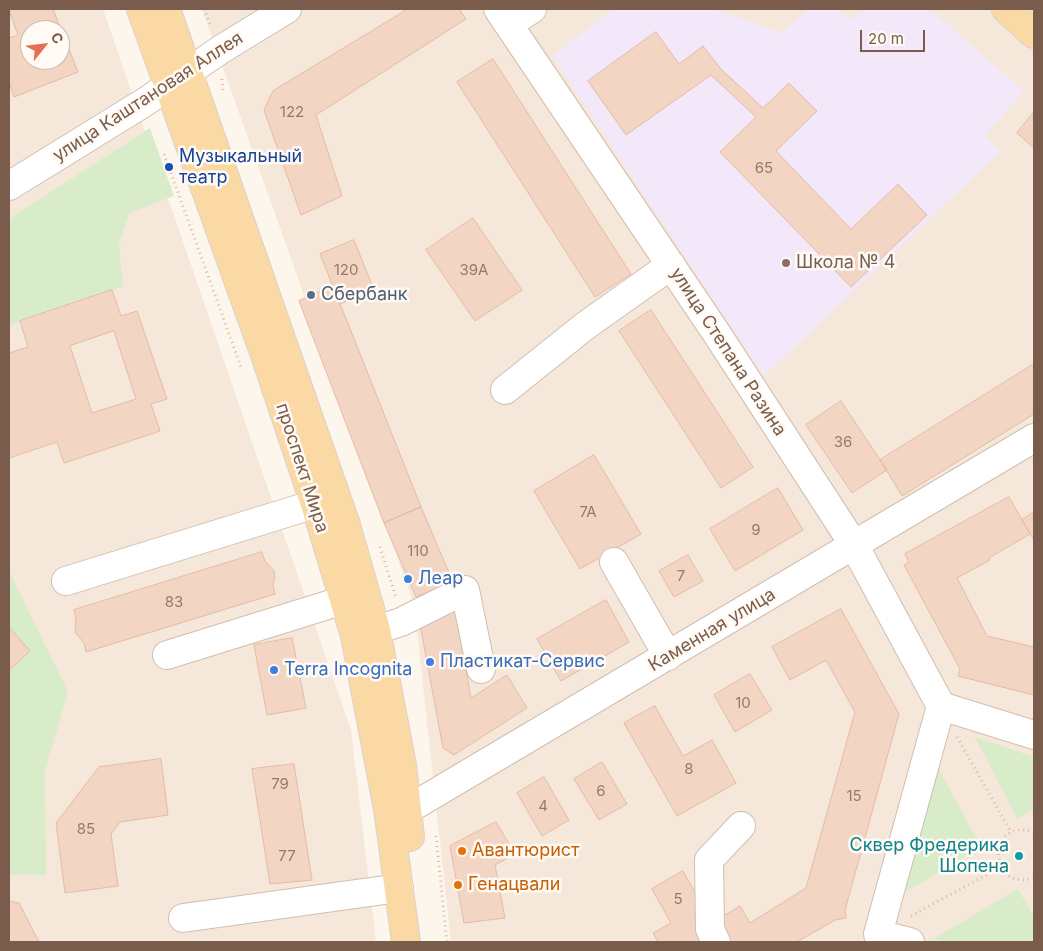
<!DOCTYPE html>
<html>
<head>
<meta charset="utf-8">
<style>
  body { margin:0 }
  #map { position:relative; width:1043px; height:951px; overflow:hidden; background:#fdf6ec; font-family:Inter,sans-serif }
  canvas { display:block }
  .frame { position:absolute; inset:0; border:10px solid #7a5c4d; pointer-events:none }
  .north { position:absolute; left:20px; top:20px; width:50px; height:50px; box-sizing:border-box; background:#fffaf3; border:1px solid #cabbb1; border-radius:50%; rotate:61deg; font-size:14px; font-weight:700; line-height:20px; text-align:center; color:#7a5c4d }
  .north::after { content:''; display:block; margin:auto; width:18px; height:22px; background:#e76f51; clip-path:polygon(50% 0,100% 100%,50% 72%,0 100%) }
  .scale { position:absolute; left:860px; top:30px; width:65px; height:22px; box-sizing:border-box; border:2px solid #7a5c4d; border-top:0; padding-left:6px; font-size:15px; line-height:18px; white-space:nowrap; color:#7a5c4d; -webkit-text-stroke:4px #fffaf3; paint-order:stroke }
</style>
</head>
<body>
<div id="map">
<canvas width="1043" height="951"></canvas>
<div class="frame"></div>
<div class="north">С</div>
<div class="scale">20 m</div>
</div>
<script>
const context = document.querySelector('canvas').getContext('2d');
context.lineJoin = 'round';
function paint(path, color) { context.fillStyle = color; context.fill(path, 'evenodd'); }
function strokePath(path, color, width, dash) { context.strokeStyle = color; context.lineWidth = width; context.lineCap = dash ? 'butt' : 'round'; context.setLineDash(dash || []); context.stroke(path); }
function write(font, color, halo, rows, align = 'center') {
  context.font = font + ' Inter,sans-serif'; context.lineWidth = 5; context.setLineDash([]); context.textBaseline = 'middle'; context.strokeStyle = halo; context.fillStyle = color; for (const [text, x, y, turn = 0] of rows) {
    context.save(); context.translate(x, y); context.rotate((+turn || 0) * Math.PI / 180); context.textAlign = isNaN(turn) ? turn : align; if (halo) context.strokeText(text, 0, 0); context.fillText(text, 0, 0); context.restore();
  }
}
paint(new Path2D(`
  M9 9H103L351 730 376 942H9ZM30 30H60V60H30Z
  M202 9H1034V942H451L414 604Z`), '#f5e8da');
paint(new Path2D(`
  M614 9H714L781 33 808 9H837L851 20 862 9H930L1024 91 985 135 1001 151 764 376 552 56Z`), '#f3e8fa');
paint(new Path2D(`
  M150 128 174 196 129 213 119 245 123 287 9 326V219Z
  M9 571 68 692 45 771 46 875H9Z
  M975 737 1034 757V809L1017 819Z
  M935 762 981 847 895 898Z
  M1018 889 1034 917V942H946L933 939Z`), '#d8ecc9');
const building = new Path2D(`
  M11 9H53L78 72 14 97 9 82V38L18 35 9 11ZM30 30H60V60H30Z
  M408 9H459L466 19 316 115 342 196 301 215 264 110 273 91Z
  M656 32 679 64 703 46 721 69 763 108 789 83 817 111 776 151 851 229 898 184 927 215 851 287 720 152 756 117 711 75 626 135 588 81Z
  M493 59 631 274 595 297 457 82Z
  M1034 112V148L1017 133Z
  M473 218 522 290 475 321 426 250Z
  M354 240 374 290 340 304 320 254Z
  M333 286 421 507 384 523 299 301Z
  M112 290 121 316 137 311 167 399 151 404 160 431 64 463 57 442 9 458V353L28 347 20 321ZM114 331 136 399 92 413 70 346Z
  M651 310 753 467 721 488 619 331Z
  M1034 364V414L902 496 880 460Z
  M841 401 887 470 852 493 806 425Z
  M594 455 641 534 580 569 534 491Z
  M778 488 803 530 735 571 710 529Z
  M1009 497 1030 534 989 558 990 560 957 578 987 636 1034 647V695L958 676 960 669 904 565 909 562 905 554Z
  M421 507 453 582 416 597 384 523Z
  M1034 512V540L1022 520Z
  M262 552 265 561 274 571 275 577 273 585 275 594 86 652 84 643 75 632 76 619 74 610Z
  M688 555 703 581 674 597 659 571Z
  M606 600 629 642 561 681 537 639Z
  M455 608 471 698 507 675 527 708 454 755 443 748 419 619Z
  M841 609 899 714 845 910 846 918 835 920 797 942H725L713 922 740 906 750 923 806 888 855 712 826 660 790 680 772 647Z
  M9 627 30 651 9 670Z
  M292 638 306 708 267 715 254 645Z
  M750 674 772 710 735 732 714 695Z
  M655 706 683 756 712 740 736 783 677 816 624 723Z
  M161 759 168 815 120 822 111 834 118 886 65 893 56 823 99 767Z
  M602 762 627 804 599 820 574 779Z
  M294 764 312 880 270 884 252 769Z
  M544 777 569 820 542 836 517 793Z
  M496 822 515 854 495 865 505 918 464 923 450 846Z
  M683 871 704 909 694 914 710 942H658L653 933 671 923 652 889Z
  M9 901 19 903 39 942H9Z`);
paint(building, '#f3d5c3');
strokePath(building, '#e6bba3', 1);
const minor = new Path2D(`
  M498 9 717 334 854 545 941 706
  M509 24 532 9
  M9 186 145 102 220 50 287 9
  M505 390 585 326 671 265
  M614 562 668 656
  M66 581 315 504
  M376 630 401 622 465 590 481 669
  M167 655 344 600
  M941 706 1034 735
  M390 820 1034 438
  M183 918 399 888
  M716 942 710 929 709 860 741 826
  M910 942 878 934 941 706`);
const major = new Path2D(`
  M141 9 265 355 315 504 355 636 388 809 406 942
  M166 9 346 525 376 630 402 765 410 837
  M1006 9 1034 34`);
strokePath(minor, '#d1beb0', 30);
strokePath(major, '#dad1cd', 30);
strokePath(new Path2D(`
  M204 9 211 27
  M222 79 223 93
  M164 154 241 367
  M380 547 396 598
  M957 737 1011 832
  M1034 832C987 816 986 892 1034 878
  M436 836 447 942
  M911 916 1001 867`), '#d9b8a5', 3, [1, 4]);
strokePath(minor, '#fff', 28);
strokePath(major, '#fbd9a5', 28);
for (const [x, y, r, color] of [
  [169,167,5,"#1a4fb4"],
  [786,263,5,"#8d6e63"],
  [311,295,5,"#5c6f8a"],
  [408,579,5,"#3f7fe0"],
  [430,662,5,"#3f7fe0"],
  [274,670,5,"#3f7fe0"],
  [462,851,5,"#e8710a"],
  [1019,856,5,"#0f9aa8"],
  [458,885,5,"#e8710a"]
]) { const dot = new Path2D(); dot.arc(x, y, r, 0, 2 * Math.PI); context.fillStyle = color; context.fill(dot); strokePath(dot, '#fffaf3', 2); }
write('15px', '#987a6a', null, [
  ["122",292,112],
  ["65",764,168],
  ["120",346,270],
  ["39А",474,270],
  ["36",843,442],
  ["7А",588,512],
  ["9",756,530],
  ["110",418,551],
  ["7",681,576],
  ["83",174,602],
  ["10",743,703],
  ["8",689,769],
  ["79",280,784],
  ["6",601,791],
  ["15",854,796],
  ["4",543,806],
  ["85",86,829],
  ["77",287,856],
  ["5",678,899]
]);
write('18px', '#7a5c4d', '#fffaf3', [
  ["улица Каштановая Аллея",148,97,-33],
  ["улица Степана Разина",728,352,57],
  ["проспект Мира",302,468,72],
  ["Каменная улица",712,630,-31]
]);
write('18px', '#164399', '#fffaf3', [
  ["Музыкальный",179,157],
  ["театр",179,178]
], 'left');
write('18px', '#785e54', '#fffaf3', [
  ["Школа № 4",796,263]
], 'left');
write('18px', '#4e5e75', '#fffaf3', [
  ["Сбербанк",321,295]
], 'left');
write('18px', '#366cbe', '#fffaf3', [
  ["Леар",418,579],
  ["Пластикат-Сервис",440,662],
  ["Terra Incognita",284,670]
], 'left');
write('18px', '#0d838f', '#fffaf3', [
  ["Сквер Фредерика",1009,846],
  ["Шопена",1009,867]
], 'right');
write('18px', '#c56008', '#fffaf3', [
  ["Авантюрист",472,851],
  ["Генацвали",468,885]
], 'left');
</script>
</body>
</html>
